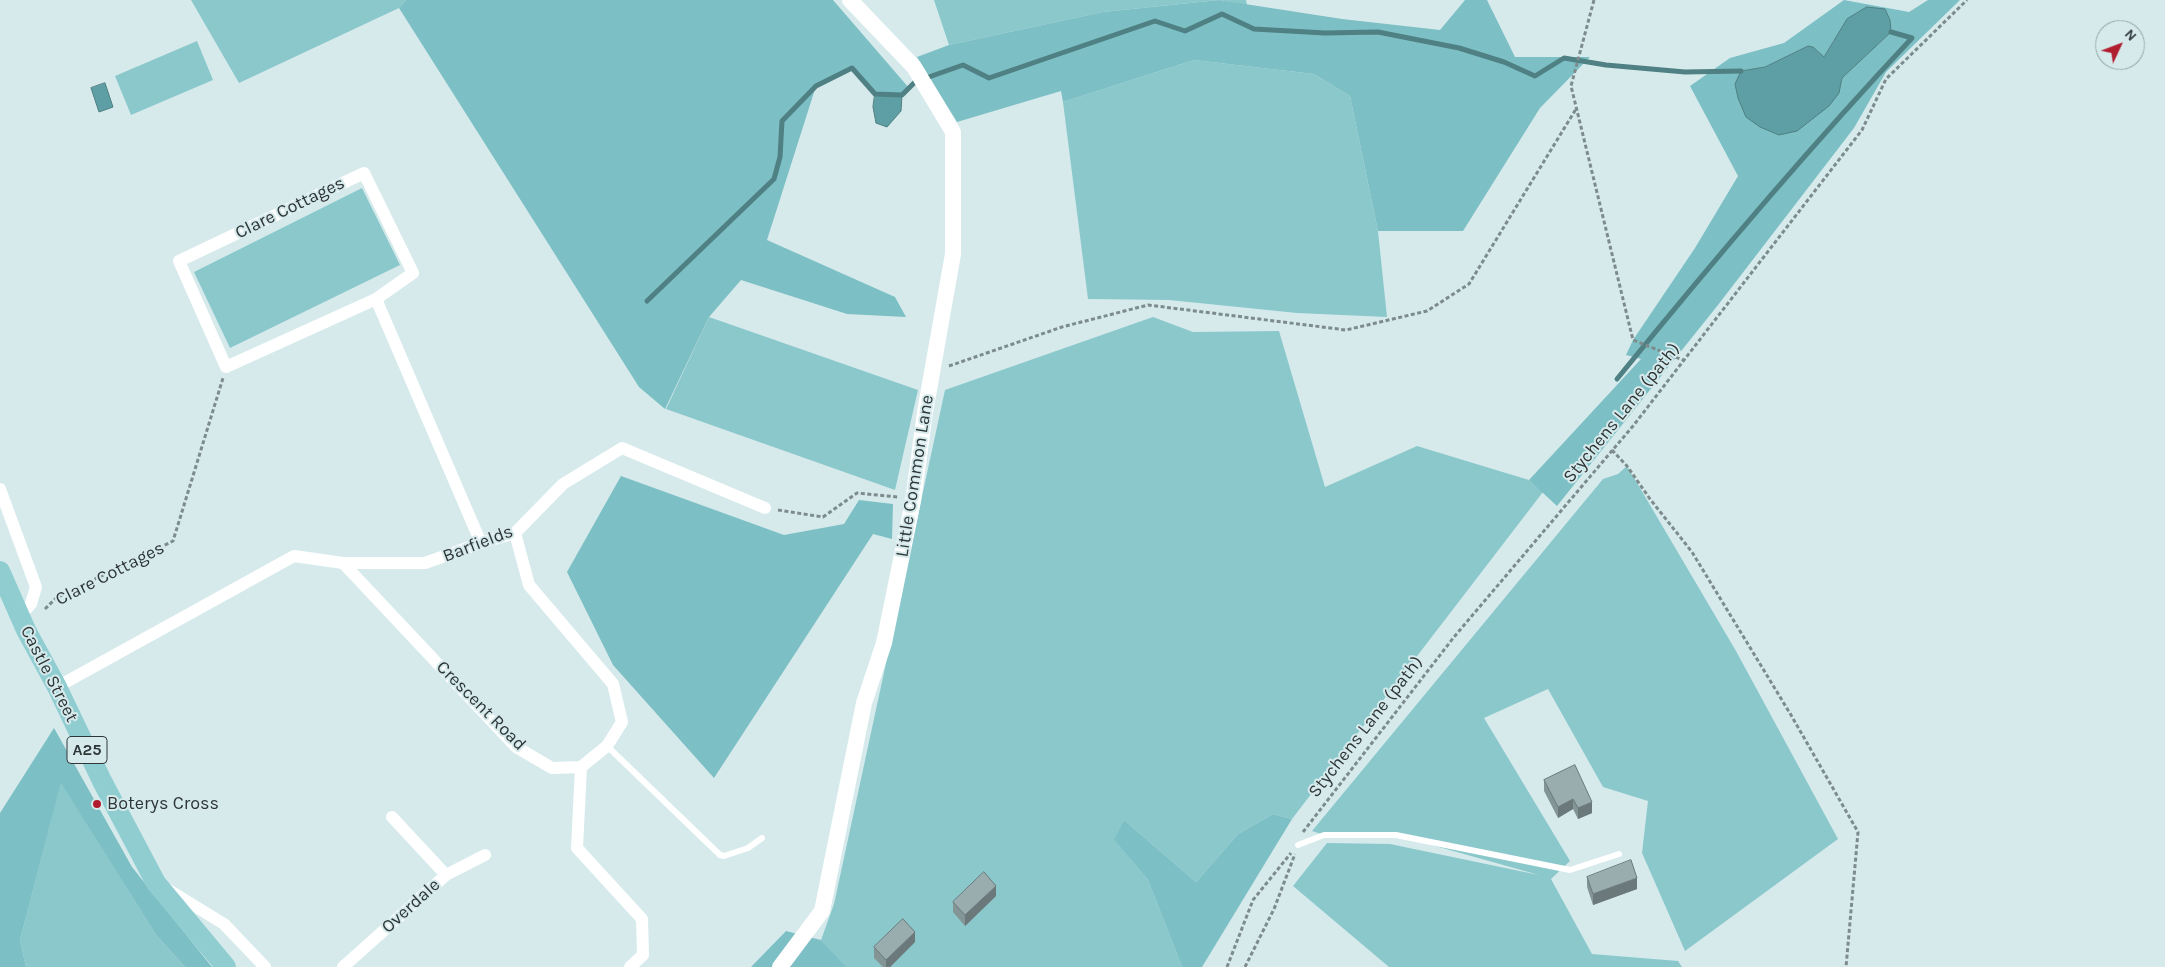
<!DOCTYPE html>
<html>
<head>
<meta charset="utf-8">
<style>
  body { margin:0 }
  #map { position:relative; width:2165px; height:967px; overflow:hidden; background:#d6eaec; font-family:Karla,sans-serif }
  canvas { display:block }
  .north { position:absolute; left:2095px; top:20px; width:50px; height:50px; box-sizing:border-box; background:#d6eaec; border:1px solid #93a2a4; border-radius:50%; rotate:47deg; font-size:14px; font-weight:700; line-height:20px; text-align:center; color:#2e3637 }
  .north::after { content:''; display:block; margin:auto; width:18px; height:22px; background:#b01d2e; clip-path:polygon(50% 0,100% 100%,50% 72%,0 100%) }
</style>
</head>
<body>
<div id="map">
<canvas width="2165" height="967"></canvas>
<div class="north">N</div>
</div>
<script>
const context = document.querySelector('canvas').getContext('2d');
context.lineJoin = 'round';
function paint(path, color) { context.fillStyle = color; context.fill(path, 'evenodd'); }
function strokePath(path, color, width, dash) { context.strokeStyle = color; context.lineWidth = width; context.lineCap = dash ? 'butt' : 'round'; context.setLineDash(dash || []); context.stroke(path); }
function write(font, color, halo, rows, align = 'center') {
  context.font = font + ' Karla,sans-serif'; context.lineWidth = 4; context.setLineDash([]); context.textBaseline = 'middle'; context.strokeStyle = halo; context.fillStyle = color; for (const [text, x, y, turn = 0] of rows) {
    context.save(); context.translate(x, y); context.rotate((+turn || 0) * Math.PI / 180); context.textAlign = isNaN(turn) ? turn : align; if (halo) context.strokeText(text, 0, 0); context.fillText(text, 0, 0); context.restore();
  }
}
paint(new Path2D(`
  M191 0H406L399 8 239 83Z
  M934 0H1246L1247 5 1219 0 1103 12 949 45Z
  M197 41 213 80 131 115 115 76Z
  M1194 60 1314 74 1350 96 1378 231 1387 317 1297 313 1169 300 1088 299 1063 102Z
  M362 188 400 265 230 348 194 272Z
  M709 317 918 390 895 490 666 409Z
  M1153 317 1193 332 1279 331 1325 487 1417 446 1529 480 1543 492 1292 819 1273 814 1238 834 1196 882 1124 820 1115 841 1148 880 1182 967H845L821 940 834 904 945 390Z
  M1627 466 1736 651 1838 839 1685 951 1642 853 1648 801 1603 787 1548 689 1484 718 1570 861 1551 879 1592 954 1678 961 1682 967H1389L1293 886 1327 843 1390 844 1539 875 1396 835H1324L1312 831 1603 479 1618 474Z
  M61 782 156 935 185 967H26L20 940Z`), '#8bc8cc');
paint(new Path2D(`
  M406 0H833L909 88 902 95 875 94 852 68 816 86 767 240 895 297 906 317 847 314 741 280 709 317 665 409 639 387 399 8Z
  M1219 0 1342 19 1440 30 1465 0H1487L1515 57H1590L1540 108 1463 231H1378L1350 96 1314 74 1194 60 1063 102 1061 91 957 122 917 57 949 45 1103 12Z
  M1844 0 1909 12 1928 0H1960L1886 72 1854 128 1718 305 1557 506 1529 480 1641 359 1626 355 1633 340 1695 248 1738 176 1690 86 1730 58 1784 43ZM1891 32 1842 78V82L1741 71 1765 67 1808 46 1813 47 1824 57 1834 40Z
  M621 476 784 535 844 524 859 500 893 504 892 539 873 534 714 778 613 665 567 572Z
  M54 728 132 867 212 967H185L156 935 61 783 20 940 26 967H0V813Z
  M1273 814 1292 819 1202 967H1182L1148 880 1114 840 1124 820 1196 882 1238 834Z
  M786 931 821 940 846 967H751Z`), '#7cbfc4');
const water = new Path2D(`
  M1867 7 1885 9 1890 20 1891 32 1842 78 1839 93 1829 106 1797 131 1779 135 1760 127 1746 117 1738 98 1735 84 1741 71 1765 67 1808 46 1813 47 1824 57 1847 19Z
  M105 83 113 107 99 112 91 88Z
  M875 94 902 95 901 111 887 127 876 123 873 107Z`);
paint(water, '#5d9fa4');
strokePath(water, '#4f8083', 1);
strokePath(new Path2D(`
  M926 78 963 65 989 78 1155 21 1185 31 1222 14 1254 29 1325 33 1378 32 1459 48 1504 62 1535 76 1564 58 1606 65 1685 72 1741 71
  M647 301 774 179 780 157 782 121 816 86 852 68 875 94 902 95 916 81
  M1617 379C1712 262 1809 148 1912 38L1891 32`), '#4f8083', 5);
strokePath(new Path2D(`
  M1594 0 1571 86 1633 340 1683 360
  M949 366 1062 327 1148 305 1346 330 1427 311 1469 284 1576 109
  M1612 450 1627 466 1650 499 1692 552 1791 715 1858 832 1846 967
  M778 510 823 517 857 493 898 497
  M45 609 56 598 173 541 223 378
  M1303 832 1454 637 1633 426 1862 130 1886 79 1967 0
  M1227 967 1253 900 1291 853
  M1245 967 1274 909 1295 854`), '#7d8b8c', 3, [4, 2.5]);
strokePath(new Path2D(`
  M607 746 720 855 724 856 748 848 762 838
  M1298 845 1324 835H1396L1570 870 1619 854`), '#fff', 6);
strokePath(new Path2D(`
  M364 173 413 273 376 299 226 367 179 261Z
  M376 299 481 543
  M0 489 36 587 31 604 19 617
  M343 563 516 747 552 768 581 767 607 746 622 722 613 684 529 585 515 533
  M57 687 294 556 343 563H425L481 543 515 533 563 484 622 448 765 508
  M581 767 577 848 642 919 643 955 630 967
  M392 817 446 875
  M167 889 224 924 265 967
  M343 967 446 875 485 855`), '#fff', 12);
strokePath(new Path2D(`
  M780 967 822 911 864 703 884 643 913 501 925 412 953 254V132L914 67 850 0`), '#fff', 16);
strokePath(new Path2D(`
  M0 571 26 630 57 687 102 781 156 883 226 967`), '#8fcdd1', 20);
paint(new Path2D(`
  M1575 765 1592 813 1578 819 1573 809 1558 818 1544 791V780Z
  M1587 877 1637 889 1593 905 1587 887Z
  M996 896 965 926 953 912V902Z
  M915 942 890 967H883L874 958V947Z`), '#849596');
paint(new Path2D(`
  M1573 799V809L1558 818V807Z
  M1592 802V813L1578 819V808Z
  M1637 878V889L1593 905V894Z
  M996 886V896L965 926V915Z
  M915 932V942L890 967H886V960Z`), '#6c797a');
const building = new Path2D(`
  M1575 765 1592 802 1578 808 1573 799 1558 807 1544 780Z
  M1631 860 1637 878 1593 894 1587 877Z
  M984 872 996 886 965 915 953 902Z
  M903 919 915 932 886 960 874 947Z`);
paint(building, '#9aadae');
strokePath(building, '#6c797a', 1);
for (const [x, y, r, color] of [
  [97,804,5,"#b01d2e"]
]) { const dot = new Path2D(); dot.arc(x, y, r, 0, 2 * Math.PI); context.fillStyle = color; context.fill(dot); strokePath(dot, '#d6eaec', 2); }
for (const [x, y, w] of [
  [87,750,40]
]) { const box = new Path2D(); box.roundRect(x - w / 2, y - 13.5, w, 27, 4); context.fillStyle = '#d6eaec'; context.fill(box); strokePath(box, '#2e3637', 1); }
write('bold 16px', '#2e3637', null, [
  ["A25",87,750]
]);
write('18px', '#2e3637', '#d6eaec', [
  ["Clare Cottages",290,208,-26],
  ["Stychens Lane (path)",1622,413,-51],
  ["Little Common Lane",915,476,-81],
  ["Barfields",478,544,-21],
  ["Clare Cottages",110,574,-27],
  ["Castle Street",49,674,63],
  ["Crescent Road",481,706,45],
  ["Stychens Lane (path)",1366,727,-52],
  ["Overdale",411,906,-42]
]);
write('18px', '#2e3637', '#d6eaec', [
  ["Boterys Cross",107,804]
], 'left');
</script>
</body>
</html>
